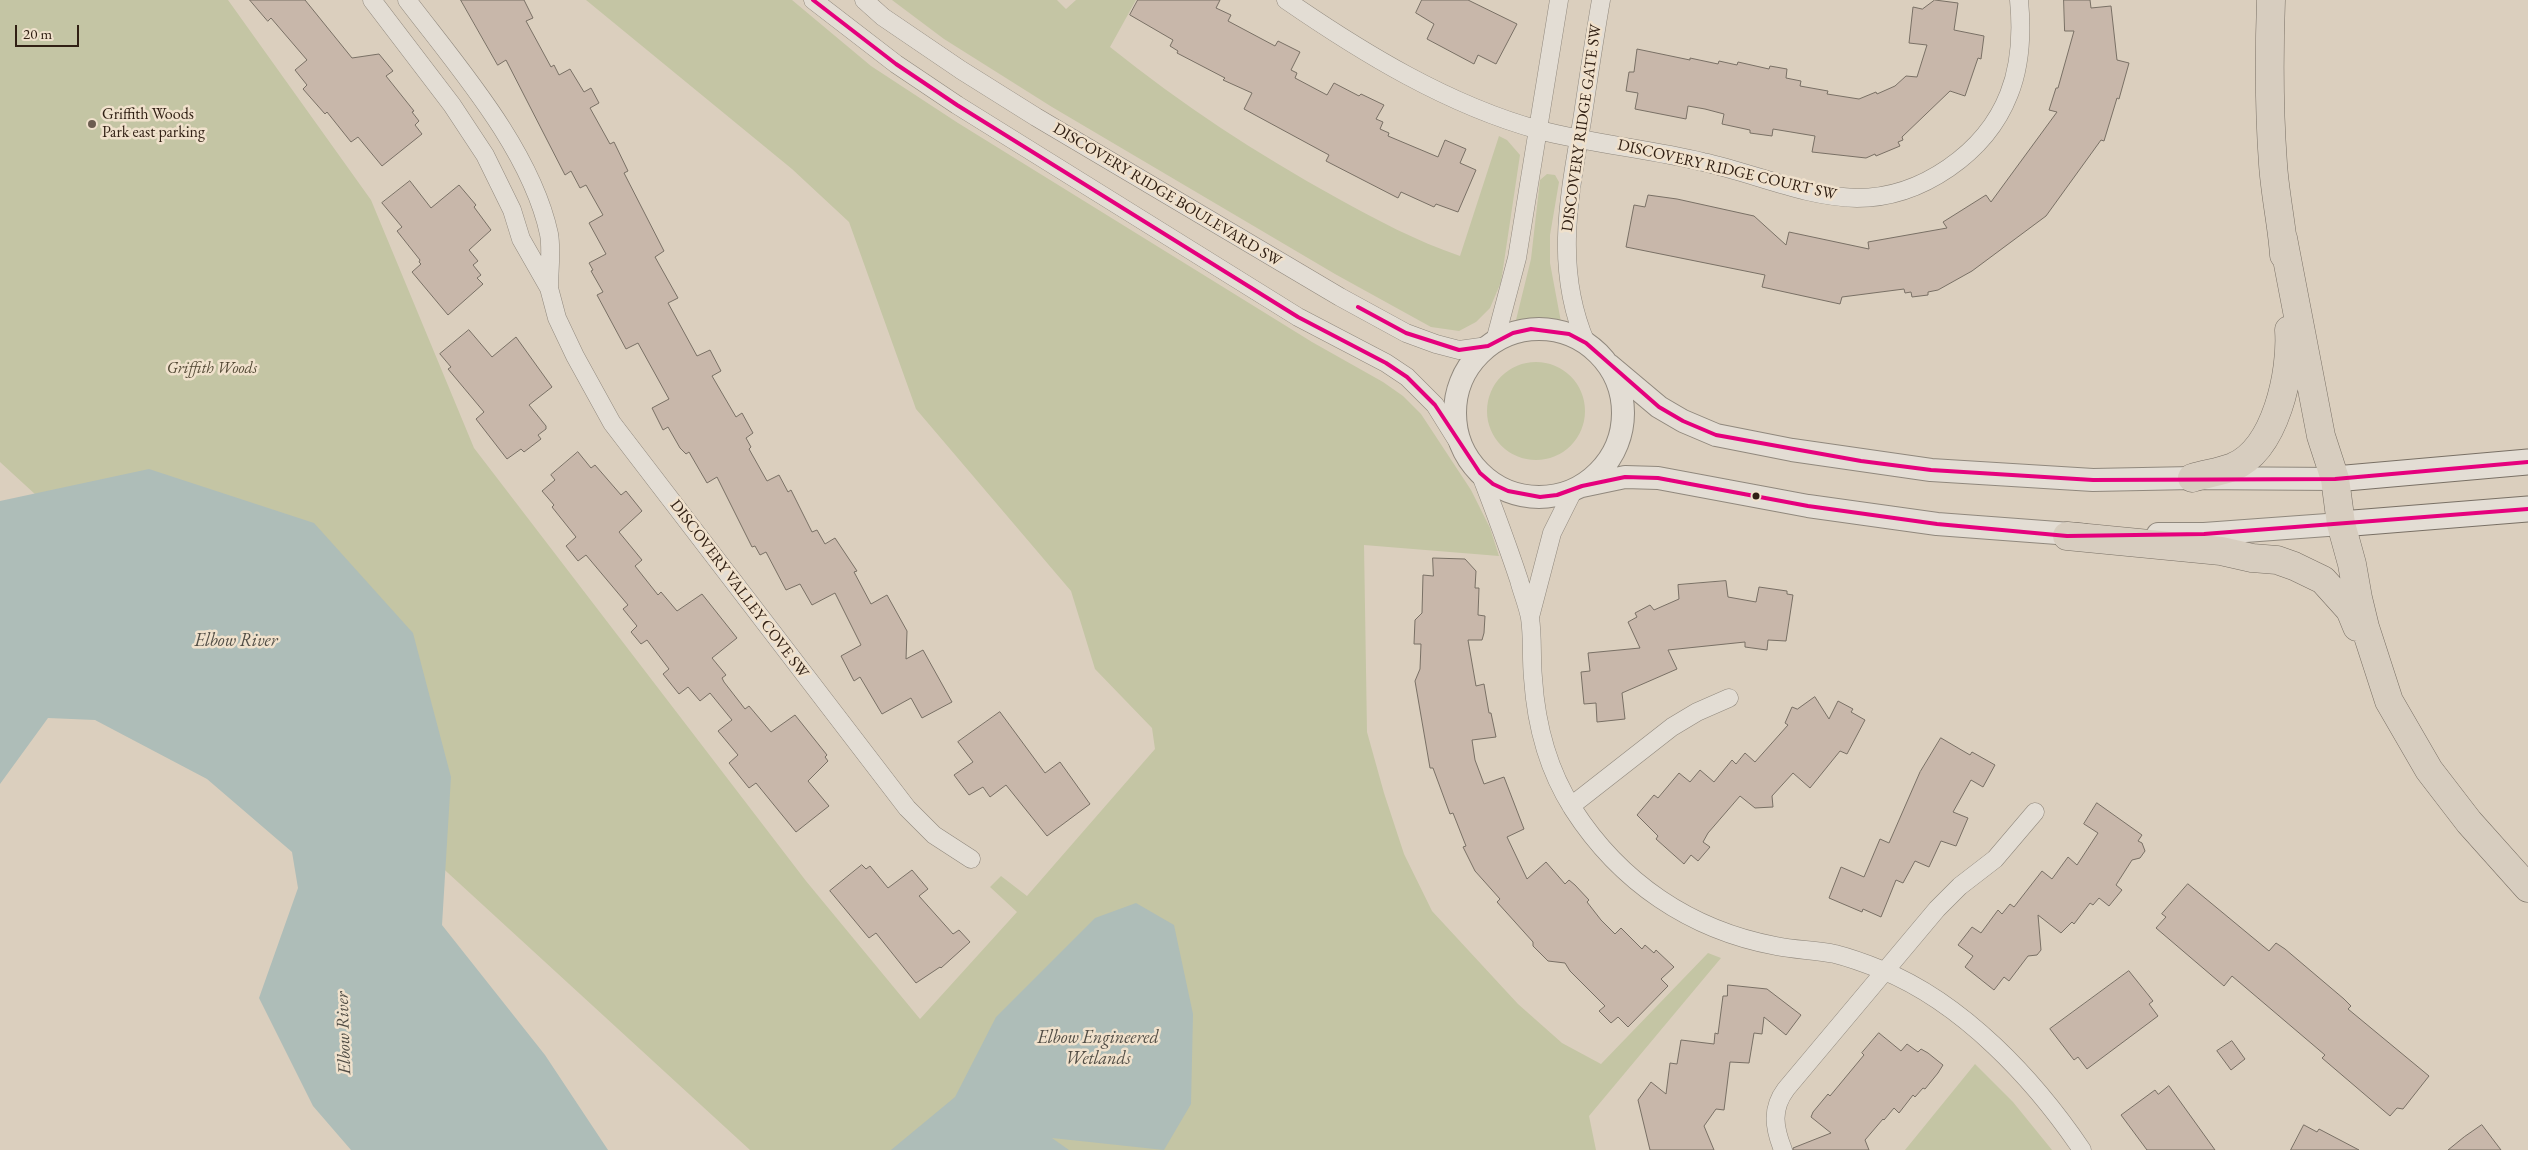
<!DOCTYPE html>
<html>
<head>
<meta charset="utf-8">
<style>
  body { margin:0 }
  #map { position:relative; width:2528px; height:1150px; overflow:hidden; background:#dbcfbe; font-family:"EB Garamond",serif }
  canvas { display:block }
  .scale { position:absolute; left:15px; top:25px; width:64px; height:22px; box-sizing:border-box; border:2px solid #312014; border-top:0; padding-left:6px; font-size:15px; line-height:18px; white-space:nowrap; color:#312014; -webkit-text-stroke:4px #f0e1cc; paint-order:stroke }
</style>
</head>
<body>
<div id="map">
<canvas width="2528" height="1150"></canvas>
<div class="scale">20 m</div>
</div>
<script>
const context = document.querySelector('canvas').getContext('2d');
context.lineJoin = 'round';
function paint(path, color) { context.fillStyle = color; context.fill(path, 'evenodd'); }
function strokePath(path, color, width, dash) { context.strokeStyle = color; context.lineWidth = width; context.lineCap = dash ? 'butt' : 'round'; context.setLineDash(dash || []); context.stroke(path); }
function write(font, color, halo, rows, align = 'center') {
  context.font = font + ' "EB Garamond",serif'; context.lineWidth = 5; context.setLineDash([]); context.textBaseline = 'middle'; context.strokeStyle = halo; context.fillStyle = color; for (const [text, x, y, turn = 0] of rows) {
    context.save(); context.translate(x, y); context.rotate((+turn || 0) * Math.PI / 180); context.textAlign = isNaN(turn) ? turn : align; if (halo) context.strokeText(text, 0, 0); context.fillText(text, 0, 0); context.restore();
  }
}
paint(new Path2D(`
  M0 0H228L371 200 474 448 806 881 920 1019 1017 912 990 887 1001 876 1027 896 1155 749 1152 728 1095 669 1071 591 916 409 849 222 792 169 586 0H792L871 66 958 123 1312 342 1383 382 1403 396 1421 414 1471 490 1490 528 1499 556 1364 545 1367 732 1384 793 1404 854 1432 911 1518 1004 1562 1043 1601 1064 1708 953 1721 958 1589 1116 1596 1150H750L0 462Z
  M892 0H1057L1066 9 1076 0H1136L1110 47C1181 104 1257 154 1337 198 1377 220 1416 241 1460 256L1499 136 1507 140 1520 155 1501 282 1490 308 1476 322 1459 331 1431 327 1335 274 1052 107 944 39Z
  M1547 174 1555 175 1559 182 1550 235V263L1561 322 1516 320 1531 259 1540 180Z
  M1487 411a49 49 0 1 1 98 0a49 49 0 1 1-98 0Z
  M1975 1064 2013 1102 2052 1150H1905Z`), '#c4c5a4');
paint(new Path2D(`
  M149 469 314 523 413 633 451 777 442 925 545 1055 608 1150H351L313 1106 259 998 298 888 292 852 207 779 95 720 48 718 0 784V501Z
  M1136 903 1174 925 1193 1014 1191 1104 1164 1150 1052 1138 1069 1150H891L955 1097 996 1017 1095 918Z`), '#aebdb8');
const building = new Path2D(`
  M250 0H305L352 58 379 54 393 71 386 76 414 111 412 112 419 121 415 125 422 134 382 166 358 137 351 142 327 112 325 114 303 89 307 85 295 70 307 60 271 18 268 21Z
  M461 0H524L533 18 526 21 551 67 554 65 559 75 570 69 584 92 591 88 599 103 590 108 610 144 614 142 628 171 624 173 664 251 655 257 678 298 668 303 697 356 710 350 721 371 712 376 736 417 742 413 753 433 746 438 751 447 749 449 767 481 779 475 788 492 791 490 812 532 817 530 825 544 835 538 857 571 854 572 871 604 887 595 907 631 906 659 923 650 952 702 922 718 911 698 882 714 860 677 854 681 841 656 861 645 835 593 812 605 800 584 786 590 766 552 760 555 755 546 752 547 717 477 707 483 689 452 686 454 680 448 668 427 663 430 652 408 669 399 638 343 626 349 597 295 603 292 591 271 593 270 589 263 606 254 589 223 603 215 586 185 580 188 571 171 565 175 506 60 498 65Z
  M1138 0H1220L1216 8 1231 15 1228 21 1275 46 1278 41 1300 52 1291 70 1297 73 1295 78 1327 95 1334 83 1359 96 1361 94 1384 105 1376 119 1383 122 1380 129 1389 133 1388 136 1438 157 1445 140 1466 149 1460 163 1476 170 1458 212 1436 204 1434 207 1401 192 1398 198 1326 161 1329 155 1244 109 1252 93 1223 80 1225 78 1177 53 1178 51 1170 46 1173 40 1130 15Z
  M1422 0H1468L1517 24 1496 64 1478 55 1474 64 1427 39 1434 24 1416 13Z
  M1935 0 1958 3 1954 30 1984 36 1981 59 1978 58 1965 96 1950 91 1902 137 1903 140 1898 142 1900 146 1876 156 1875 154 1866 158 1812 152 1815 136 1773 129 1772 136 1750 133V130L1722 124 1724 114 1705 109 1688 106 1686 119 1635 109 1638 93 1626 91 1629 72H1634L1637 49 1690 60V58L1718 64 1719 61 1737 65 1738 62 1769 69 1770 66 1787 69 1786 78 1801 81 1800 86 1828 91 1827 94 1859 99 1876 92 1877 94 1895 86 1906 76 1917 77 1927 45 1909 43 1913 7 1922 9Z
  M2064 0H2090L2091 8 2111 6 2117 60 2129 63 2119 99 2117 98 2104 141 2101 140 2046 216 1972 271 1938 290 1928 292V295L1912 297 1911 292 1905 293 1904 289 1842 297 1840 304 1762 287 1765 275 1626 247 1634 205 1645 207 1648 195 1677 199 1754 216 1786 245 1789 232 1869 249 1868 242 1947 228 1943 222 1986 195 1991 202 2057 112 2049 110 2056 88H2058L2074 31H2065Z
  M410 181 431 208 459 185 476 205 474 207 491 230 469 250 478 261 473 265 481 275 477 278 483 284 448 315 412 272 421 264 419 262 420 260 397 231 402 227 382 203Z
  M469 330 492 357 516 337 552 387 529 405 546 426V429L538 435 541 439 524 452 521 449 507 459 476 419 484 412 448 369 451 367 440 354Z
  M578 452 591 468 595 465 621 495 626 491 642 511 619 532 642 560 635 566 658 595 661 592 677 611 702 594 737 638 712 658 726 675 722 678 724 682 745 709 749 706 771 732 795 715 827 755 825 757 828 761 808 781 829 806 796 832 756 783 749 788 729 763 738 755 718 731 732 720 710 693 700 701 688 687 679 694 663 674 669 669 647 640 641 644 631 632 637 626 623 609 628 605 586 555 578 561 566 546 576 537 552 507 554 505 542 491 555 480 551 475Z
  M1433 558 1465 559 1476 571 1475 588H1479L1478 615 1485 616 1484 633 1482 640H1468L1476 686 1484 684 1489 713H1491L1496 737 1472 740 1475 760 1484 784 1504 777 1524 829 1507 837 1527 879 1546 862 1565 884 1569 880 1575 885 1589 900 1587 902 1601 920 1615 934 1621 928 1642 949 1645 945 1654 953 1656 950 1674 967 1661 979 1668 986 1628 1027 1618 1017 1611 1023 1599 1011 1605 1006 1570 971 1565 963 1548 961 1533 946V942L1497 902 1500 899 1475 871 1463 847 1466 846 1453 813 1450 814 1433 768H1430L1415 681 1420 669 1421 644H1414L1415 620 1422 613 1423 575 1433 576Z
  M1726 581 1728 597 1756 602 1759 587 1787 591V594L1793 595 1786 641 1768 640 1767 650 1745 647V642L1668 650 1677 669 1622 693 1625 719 1597 722 1596 703 1584 704 1581 672 1590 671 1588 653 1640 648 1628 622 1637 617 1635 613 1650 605 1654 610 1679 599 1678 585Z
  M1815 697 1829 719 1838 701 1853 709 1851 712 1865 720 1847 754 1840 751 1810 788 1793 773 1772 796 1773 807 1755 808 1740 796 1708 833 1703 842 1710 847 1698 861 1691 855 1684 864 1656 839 1658 836 1637 815 1654 795 1658 798 1679 773 1690 782 1700 770 1714 782 1732 760 1736 764 1745 753 1755 762 1788 725 1785 723 1792 707 1797 709Z
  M1000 712 1045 773 1060 762 1090 804 1047 836 1006 785 990 797 983 787 969 795 954 775 973 762 958 742Z
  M1941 738 1970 755 1972 752 1995 765 1983 787 1971 780 1953 812 1968 818 1956 846 1941 841 1929 867 1915 861 1903 883 1896 880 1881 917 1863 909 1862 912 1829 898 1841 867 1864 877 1880 839 1889 843 1920 772Z
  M2097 803 2142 835 2138 841 2142 843 2145 851 2140 858 2132 860 2116 885 2122 890 2109 906 2099 898 2093 905 2090 903 2074 924 2072 922 2061 933 2038 915 2041 950 2037 955 2028 956 2009 981 2004 977 1994 990 1965 967 1973 956 1958 945 1972 927 1981 933 1998 910 2002 914 2010 904 2014 907 2042 871 2052 879 2068 857 2077 865 2098 833 2084 824Z
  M862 865 866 869 870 866 888 888 912 870 928 889 919 896 953 934 959 930 970 942 941 968 940 967 916 983 876 933 869 938 830 891Z
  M2188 884 2269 951 2276 943 2285 949 2344 999 2351 1006 2348 1009 2429 1076 2403 1109 2397 1108 2390 1116 2322 1058 2325 1055 2232 976 2224 986 2156 928 2166 917 2162 914Z
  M2129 971 2153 1001 2149 1004 2158 1016 2087 1069 2078 1057 2074 1060 2050 1029Z
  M1728 985 1767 989 1801 1015 1786 1035 1764 1017 1762 1034 1754 1033 1749 1063 1730 1062 1724 1110 1716 1109 1704 1126 1714 1150H1650L1638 1100 1651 1082 1666 1094 1670 1063 1677 1064 1681 1040 1714 1044 1715 1033 1718 1034 1723 996H1727Z
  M1879 1033 1901 1051 1907 1044 1918 1052 1921 1049 1928 1053 1943 1065 1938 1073 1925 1089 1923 1088 1915 1097 1913 1095 1899 1113 1894 1108 1884 1120 1883 1119 1865 1140 1869 1150H1793V1148L1831 1133 1811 1117 1813 1112 1828 1094 1830 1096 1864 1055 1862 1053Z
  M2232 1041 2245 1059 2231 1070 2217 1051Z
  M2169 1086 2215 1150H2147L2121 1115 2155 1090 2158 1094Z
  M2304 1125 2317 1132 2319 1129 2359 1150H2291Z
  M2482 1125 2501 1150H2448L2464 1137Z`);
paint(building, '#c8b7aa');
strokePath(building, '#797065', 1);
const minor = new Path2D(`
  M372 0 452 105 485 155 512 210 521 239 549 288 557 318 575 356 612 423 907 808 934 835 971 859
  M407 0C458 67 531 150 549 234 552 251 549 271 549 288
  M813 0 896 64 957 105 1298 317 1386 363 1407 377 1435 405 1463 450
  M864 0 883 17 961 70 1036 117 1340 297 1406 333 1436 344 1459 350 1488 346
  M1286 0C1363 53 1448 105 1539 130 1593 144 1649 149 1703 162 1754 173 1805 197 1857 198 1921 198 1986 153 2009 94 2021 64 2022 31 2019 0
  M1495 341 1517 258 1559 0
  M1586 343C1554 269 1569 197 1582 121 1588 81 1594 40 1601 0
  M1480 473C1494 509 1507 544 1519 580 1522 592 1528 606 1530 618 1533 637 1531 658 1533 678 1536 724 1548 770 1573 809 1620 882 1690 930 1776 946 1795 950 1816 950 1835 954 1851 958 1867 964 1882 970 1963 1003 2034 1079 2082 1150
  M1530 617 1552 533 1573 491
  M1571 806 1672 727 1697 712 1729 698
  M1783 1150C1774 1127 1771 1109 1786 1089L1937 909 1960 886 1995 859 2035 812`);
const tertiary = new Path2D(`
  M1455 413a84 84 0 1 1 168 0a84 84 0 1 1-168 0Z
  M1609 365 1659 407 1683 421 1716 435 1792 450 1931 470 2093 480 2192 478 2335 479
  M1582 486 1625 477 1658 478 1808 506 1937 524 2084 535
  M2158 534H2204L2341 524`);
const secondary = new Path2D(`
  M2335 479 2528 462
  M2341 524 2528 509`);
const motorway = new Path2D(`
  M2271 0C2269 55 2269 109 2273 164 2275 195 2282 225 2284 255
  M2283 238 2321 436 2335 479 2341 524 2352 564 2358 598 2365 627 2389 701 2429 770 2469 822 2528 888
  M2192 478C2205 474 2220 472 2233 467 2276 449 2292 372 2289 330
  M2067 536 2221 551 2252 558 2277 560 2294 566 2323 580 2350 610 2357 627`);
strokePath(minor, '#90887d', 19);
strokePath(tertiary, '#90887d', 24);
strokePath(secondary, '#797065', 27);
strokePath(motorway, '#797065', 29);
strokePath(minor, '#e3ddd4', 18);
strokePath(tertiary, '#e3ddd4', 22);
strokePath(secondary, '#e3ddd4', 25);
strokePath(motorway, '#d7cdbf', 28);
strokePath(new Path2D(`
  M813 0 896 64 957 105 1298 317 1386 363 1407 377 1435 405 1480 473 1493 484 1508 491 1540 497 1557 495 1582 486 1625 477 1658 478 1808 506 1937 524 2067 536 2204 534 2528 509
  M1358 307 1406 333 1459 350 1488 346 1513 333 1531 329 1569 334 1586 343 1659 407 1683 421 1716 435 1861 461 1931 470 2093 480 2335 479 2528 462`), '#e5007d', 4);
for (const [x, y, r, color] of [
  [92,124,5,"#6c5d50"],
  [1756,496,4.5,"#312014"]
]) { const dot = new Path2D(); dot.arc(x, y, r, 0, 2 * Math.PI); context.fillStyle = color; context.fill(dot); strokePath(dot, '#f0e1cc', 2); }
write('16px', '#312014', '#f0e1cc', [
  ["Griffith Woods",102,115],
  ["Park east parking",102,133]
], 'left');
write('16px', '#312014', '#f0e1cc', [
  ["DISCOVERY RIDGE GATE SW",1582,128,-82],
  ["DISCOVERY RIDGE COURT SW",1727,170,13],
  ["DISCOVERY RIDGE BOULEVARD SW",1167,195,31],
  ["DISCOVERY VALLEY COVE SW",739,589,53]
]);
write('italic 16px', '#514733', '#f0e1cc', [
  ["Griffith Woods",212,369]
]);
write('italic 18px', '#514d45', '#f0e1cc', [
  ["Elbow River",236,641],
  ["Elbow River",344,1033,-92],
  ["Elbow Engineered",1098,1038],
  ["Wetlands",1098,1059]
]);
</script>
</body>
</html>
